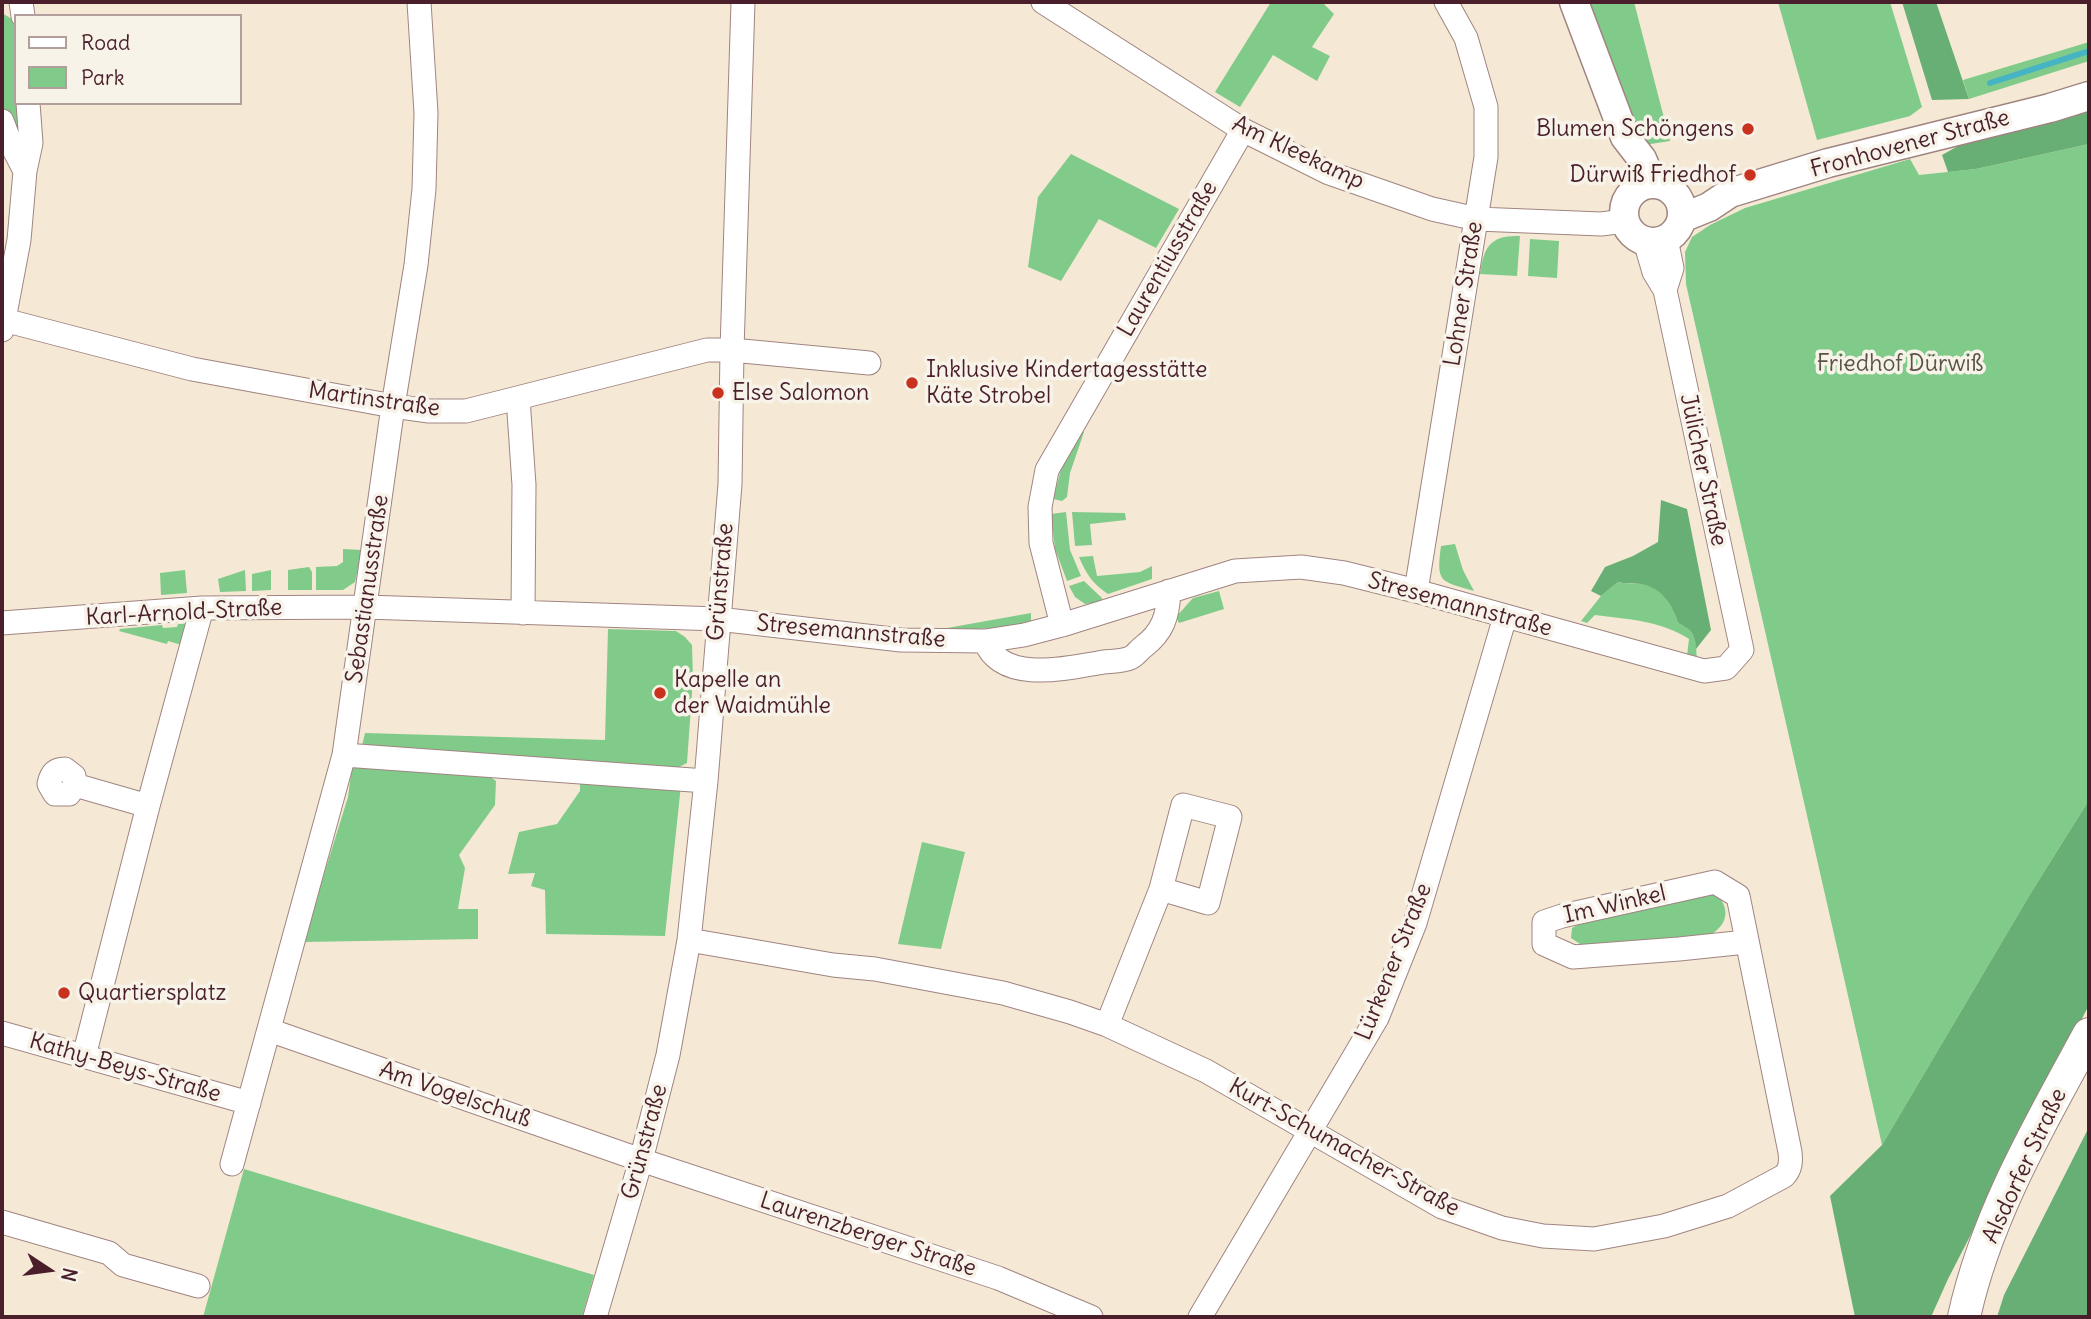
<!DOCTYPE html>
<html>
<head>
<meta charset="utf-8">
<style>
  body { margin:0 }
  #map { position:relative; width:2091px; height:1319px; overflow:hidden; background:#f5e9d5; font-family:Delius,sans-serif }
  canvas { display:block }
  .frame { position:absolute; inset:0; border:4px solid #4a1f2b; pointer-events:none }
  .legend { position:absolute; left:14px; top:14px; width:228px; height:91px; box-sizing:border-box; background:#f7f3e8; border:2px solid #b29e9c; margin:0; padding:9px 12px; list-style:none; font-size:21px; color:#4a1f2b }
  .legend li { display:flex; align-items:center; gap:14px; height:35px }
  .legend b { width:35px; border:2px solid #b29e9c }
  .north { position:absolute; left:14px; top:1235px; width:70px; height:70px; -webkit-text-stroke:5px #f7f3e8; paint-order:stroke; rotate:103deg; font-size:19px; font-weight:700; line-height:28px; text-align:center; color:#4a1f2b }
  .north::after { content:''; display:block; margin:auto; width:24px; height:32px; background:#4a1f2b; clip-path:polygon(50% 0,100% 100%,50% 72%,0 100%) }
</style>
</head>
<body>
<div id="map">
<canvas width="2091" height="1319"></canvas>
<div class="frame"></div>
<ul class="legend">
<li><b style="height:9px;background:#fff"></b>Road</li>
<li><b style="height:19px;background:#80cb89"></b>Park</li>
</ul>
<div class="north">N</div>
</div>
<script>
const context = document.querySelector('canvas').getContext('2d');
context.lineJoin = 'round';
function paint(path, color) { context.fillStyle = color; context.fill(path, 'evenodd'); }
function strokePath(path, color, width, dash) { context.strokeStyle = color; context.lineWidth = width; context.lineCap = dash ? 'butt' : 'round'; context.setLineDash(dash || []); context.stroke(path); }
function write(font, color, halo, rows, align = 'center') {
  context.font = font + ' Delius,sans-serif'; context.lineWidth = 7; context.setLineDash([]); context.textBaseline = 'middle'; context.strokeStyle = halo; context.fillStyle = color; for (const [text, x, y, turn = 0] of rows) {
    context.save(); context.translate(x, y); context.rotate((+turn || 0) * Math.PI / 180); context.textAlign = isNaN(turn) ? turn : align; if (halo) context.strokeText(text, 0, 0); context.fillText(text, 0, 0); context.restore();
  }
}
paint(new Path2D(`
  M1271 2H1322L1334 14 1312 47 1330 56 1317 81 1273 55 1240 107 1215 92Z
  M1589 2H1634L1670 141 1644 145 1635 129Z
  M1778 2H1890L1922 107 1910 116 1817 140Z
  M2 13 12 19 16 29V103H25L28 131 12 136 2 106Z
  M2089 42V61L1969 99 1963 80Z
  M2089 144V800L2032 891 1882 1145 1686 284 1685 252 1692 237 1710 225 1745 208 1910 159 1919 175 1976 169Z
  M1071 154 1179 209 1156 248 1099 219 1061 281 1028 267 1038 197Z
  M1520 236 1517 276 1480 274C1484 247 1490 235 1520 236Z
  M1530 239 1559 241 1557 278 1528 276Z
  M1081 431 1084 432 1070 473 1067 497 1062 501 1053 499 1063 462Z
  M1066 512 1070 550 1081 576 1067 581 1055 549 1051 514Z
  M1072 512 1125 513 1126 520 1090 524 1092 545 1075 546Z
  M1455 544 1463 570 1474 591C1440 581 1436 583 1441 546Z
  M343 549 362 550 355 582 343 590H316V567L337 566 343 562Z
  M1093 556 1097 576 1140 572 1152 566V579L1108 594C1093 584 1086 574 1079 557Z
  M309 567 312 572V590H288V570Z
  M185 570 187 593 161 595 160 573Z
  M245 570 246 591 220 592 218 579Z
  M271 570V590L252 591V574Z
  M1084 581 1102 598 1101 602 1085 604 1075 597 1069 586Z
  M1618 582C1625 584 1633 583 1641 584 1662 587 1672 604 1678 623 1698 632 1695 638 1697 658L1687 656 1689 639C1662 621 1627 619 1595 615L1587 623 1581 621 1601 596Z
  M1219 591 1224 609 1179 623 1176 617 1193 598Z
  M1031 613V621L1013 626 946 632 947 628Z
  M192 623 185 646 168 641 167 644 119 631 120 629 162 625 163 628 177 627 178 624Z
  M608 629 676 631 685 637 692 645 693 678 687 763 671 771 361 750 365 733 605 740Z
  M352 766 481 770 496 781 495 805 459 855 465 868 458 909H478V939L303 942 348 797Z
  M580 777 681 785 665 936 546 934 545 890 531 886 535 873 508 874 519 832 557 824 580 791Z
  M922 842 965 852 941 949 898 944Z
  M1714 891C1731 908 1729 924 1709 936L1598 946 1580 944 1571 938 1572 928 1581 923Z
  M244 1169 594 1275 582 1317H203Z`), '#80cb89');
paint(new Path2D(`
  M1902 2H1936L1969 99 1932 100Z
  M2089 107V144L1976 169 1948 172 1942 155 1969 140Z
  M1661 500 1687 509 1711 630 1696 649C1695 633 1692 630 1678 623 1672 604 1662 588 1641 584 1633 583 1625 584 1618 582L1601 596 1591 591 1605 567 1633 556 1658 542Z
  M2089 800V1005L1948 1279 1931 1317H1855L1830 1196 1882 1145 2032 891Z
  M2089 1127V1317H1997L2004 1295Z`), '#68af75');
strokePath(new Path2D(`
  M1990 83 2089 51`), '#47b4c3', 6);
const minor = new Path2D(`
  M21 2 23 16
  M1043 2 1243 130 1329 173 1432 209 1477 219 1601 224 1625 221
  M2 121 10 142 25 171
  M1665 290 1672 268 1666 239
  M4 320 192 369 393 406 429 411H466L707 350H732L869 363
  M2 330 19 240 25 171 31 143 28 103
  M518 398 524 485 523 613
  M1416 591 1486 157V107L1466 38 1446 2
  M2 623 202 608 366 607 718 619 901 640 985 641 1024 635 1062 625 1235 571 1301 567 1344 573 1416 591 1704 671 1726 668 1742 650 1665 290 1654 272 1645 241
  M1062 625 1041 543 1040 507 1047 470 1243 130
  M985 641C1001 683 1064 669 1098 663 1108 661 1121 662 1130 658 1135 656 1139 650 1143 647 1163 632 1168 616 1169 591
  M344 755 706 781
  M75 785 69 794H55L49 784C51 774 55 769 65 769L74 776 75 785 148 806
  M1183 805 1230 817 1208 903 1161 889Z
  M689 940 833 965 875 969 1003 993 1070 1012 1107 1025 1206 1071 1442 1207 1502 1228 1543 1236 1594 1239 1664 1226 1728 1206 1784 1176C1791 1169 1791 1161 1790 1152L1738 896 1715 882 1562 916 1544 922V944L1573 957 1679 949 1746 942
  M1107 1025 1161 889
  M269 1030 641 1160 998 1278 1091 1317
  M2 1033 249 1103
  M84 1056 148 806 202 608
  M232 1164 344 755 393 406 416 265 424 189 426 113 419 2
  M2 1222 109 1253 123 1265 198 1286
  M595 1317 641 1160 668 1055 689 940 706 781 730 484 732 350 743 2
  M1200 1317 1377 1018 1415 923 1505 617`);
const tertiary = new Path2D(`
  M1574 2 1625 137 1642 159 1652 183
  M1624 213a29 29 0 1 1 58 0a29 29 0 1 1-58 0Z
  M1682 218 1709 207 1730 193 1828 163 2050 108 2089 96`);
const secondary = new Path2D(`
  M1964 1317C1986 1216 2040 1124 2089 1034`);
strokePath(minor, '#a08480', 25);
strokePath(tertiary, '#a08480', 31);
strokePath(secondary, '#a08480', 34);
strokePath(minor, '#fff', 23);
strokePath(tertiary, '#fff', 28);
strokePath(secondary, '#fff', 32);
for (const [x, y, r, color] of [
  [1748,129,7,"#c8321e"],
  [1750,175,7,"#c8321e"],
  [912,383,7,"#c8321e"],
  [718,393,7,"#c8321e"],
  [660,693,7,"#c8321e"],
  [64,993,7,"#c8321e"]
]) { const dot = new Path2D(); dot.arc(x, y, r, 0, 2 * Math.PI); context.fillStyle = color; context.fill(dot); strokePath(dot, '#f7f3e8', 2.5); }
write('23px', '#4a1f2b', '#f7f3e8', [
  ["Blumen Schöngens",1734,129,"right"],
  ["Dürwiß Friedhof",1736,175,"right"],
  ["Inklusive Kindertagesstätte",926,370],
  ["Käte Strobel",926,396],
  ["Else Salomon",732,393],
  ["Kapelle an",674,680],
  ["der Waidmühle",674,706],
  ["Quartiersplatz",78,993]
], 'left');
write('23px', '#4a1f2b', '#f7f3e8', [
  ["Fronhovener Straße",1910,144,-15],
  ["Am Kleekamp",1298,153,25],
  ["Laurentiusstraße",1168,259,-60],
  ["Lohner Straße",1464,294,-81],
  ["Martinstraße",374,400,8],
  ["Jülicher Straße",1703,470,78],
  ["Grünstraße",721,582,-85],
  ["Sebastianusstraße",368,589,-82],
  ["Stresemannstraße",1460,605,15],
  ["Karl-Arnold-Straße",184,613,-3],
  ["Stresemannstraße",851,632,5],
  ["Im Winkel",1615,905,-13],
  ["Lürkener Straße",1394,962,-68],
  ["Kathy-Beys-Straße",125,1068,16],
  ["Am Vogelschuß",455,1095,19],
  ["Grünstraße",645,1142,-75],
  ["Kurt-Schumacher-Straße",1344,1148,29],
  ["Alsdorfer Straße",2025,1166,-65],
  ["Laurenzberger Straße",868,1235,18]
]);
write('23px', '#5a5347', '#f7f3e8', [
  ["Friedhof Dürwiß",1900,364]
]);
</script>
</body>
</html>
